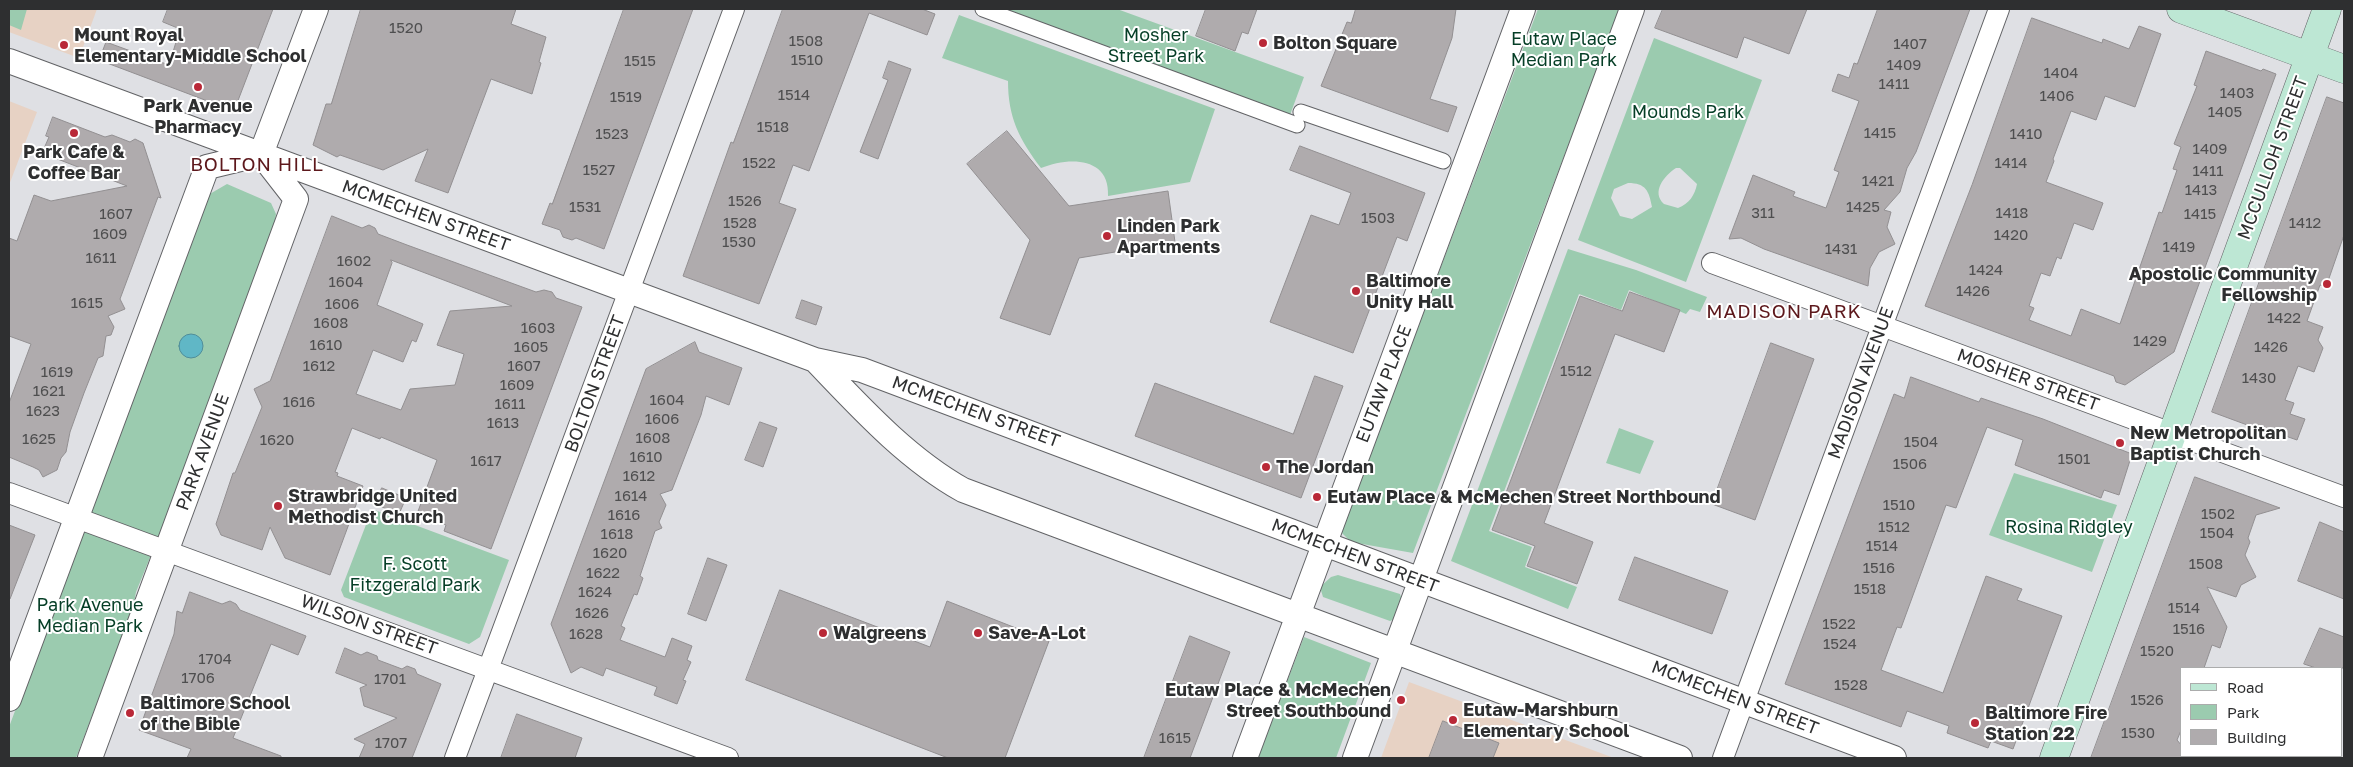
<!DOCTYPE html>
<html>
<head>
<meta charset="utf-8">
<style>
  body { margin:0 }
  #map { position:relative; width:2353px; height:767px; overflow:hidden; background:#dfe0e4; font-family:"Golos Text",sans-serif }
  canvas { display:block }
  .frame { position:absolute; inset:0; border:10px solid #2e2f30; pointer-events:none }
  .legend { position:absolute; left:2180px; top:667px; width:162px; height:90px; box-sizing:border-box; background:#fff; border:1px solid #abacac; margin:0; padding:6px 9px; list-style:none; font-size:15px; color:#2e2f30 }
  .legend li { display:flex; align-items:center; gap:10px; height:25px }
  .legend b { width:25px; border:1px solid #abacac }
</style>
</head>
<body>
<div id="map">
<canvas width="2353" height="767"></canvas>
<div class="frame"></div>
<ul class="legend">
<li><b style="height:6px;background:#bde7d4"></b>Road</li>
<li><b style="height:14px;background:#9bcbaf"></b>Park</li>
<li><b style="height:14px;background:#afabad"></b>Building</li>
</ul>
</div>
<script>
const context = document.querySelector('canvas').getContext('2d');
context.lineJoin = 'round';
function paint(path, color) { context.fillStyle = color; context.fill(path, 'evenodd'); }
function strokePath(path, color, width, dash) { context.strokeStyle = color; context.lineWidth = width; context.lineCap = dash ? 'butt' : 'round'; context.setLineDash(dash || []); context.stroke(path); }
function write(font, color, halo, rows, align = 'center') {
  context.font = font + ' "Golos Text",sans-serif'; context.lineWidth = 4; context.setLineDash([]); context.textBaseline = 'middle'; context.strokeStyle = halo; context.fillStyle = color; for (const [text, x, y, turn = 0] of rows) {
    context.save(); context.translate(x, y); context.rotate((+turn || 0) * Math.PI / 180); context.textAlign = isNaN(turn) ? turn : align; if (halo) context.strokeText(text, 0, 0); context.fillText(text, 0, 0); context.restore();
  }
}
paint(new Path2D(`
  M9 9H97L79 58 9 32Z
  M9 101 37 112 9 185Z
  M1409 682 1614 758H1381Z`), '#e7d2c4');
paint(new Path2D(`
  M9 9H27L21 30 9 25Z
  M1010 9H1117L1304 77 1290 115 1009 13Z
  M1538 9H1620L1413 553 1351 542 1341 532Z
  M959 15 1215 109 1190 182 1108 196C1110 156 1068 157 1041 168 1019 139 1008 117 1008 81L942 58Z
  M1654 38 1762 80 1686 282 1578 240ZM1676 168H1680L1697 184C1695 195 1689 204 1678 208L1664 204C1651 192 1664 176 1676 168ZM1628 183C1646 183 1649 191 1652 207L1632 219 1620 216 1611 198 1614 189Z
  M227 184 271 203 276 214 274 228 177 491 136 592 133 608 76 758H9V727L208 195Z
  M1568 249 1636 270 1707 297 1700 312 1690 309 1686 314 1629 290 1621 310 1579 294 1489 531 1532 547 1525 567 1577 587 1568 609 1451 561Z
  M1619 428 1654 441 1640 474 1606 463Z
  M2014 473 2117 505 2092 572 1989 535Z
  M372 509 509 560 480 637 469 644 344 597 341 590Z
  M1338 575 1400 594 1402 600 1395 619 1390 621 1323 597 1320 587 1331 577Z
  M1304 637 1371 663 1336 758H1258Z`), '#9bcbaf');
const water = new Path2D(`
  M179 346a12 12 0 1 1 24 0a12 12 0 1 1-24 0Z`);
paint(water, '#60b7c6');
strokePath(water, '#518e99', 1);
const building = new Path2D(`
  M168 9H273L234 111 99 60 106 42 169 65 180 29 163 22Z
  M361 9H516L511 24 546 37 539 62 541 63 532 94 491 79 448 193 415 181 428 149 383 170 340 155 337 157 313 145 326 104H331Z
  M624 9H693L604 249 576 238 572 240 563 237 560 230 542 224 550 203 552 204Z
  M783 9H922L935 14 927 35 869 13 809 171 793 165 779 203 796 209 759 304 683 276 731 142 733 143Z
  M1206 9H1257L1248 34 1242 32 1235 51 1196 36Z
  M1356 9H1456L1452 38 1430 99 1457 107 1448 132 1321 86 1347 22 1351 23Z
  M1663 9H1807L1789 54 1744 37 1737 58 1655 28Z
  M1878 9H1970L1916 152 1907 168 1900 192 1884 210 1891 212 1887 227 1895 244 1879 252 1870 268 1868 286 1764 249 1741 238 1729 239 1753 175 1795 192 1793 196 1826 208 1839 172 1834 170 1859 101 1832 91 1838 74 1849 78 1854 63 1857 64Z
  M2032 18 2102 43 2103 39 2129 49 2139 26 2161 34 2135 107 2105 96 2096 120 2071 111 2053 159 2054 161 2046 182 2103 203 2093 230 2074 223 2061 259 2057 257 2050 276 2041 273 2029 306 2034 308 2029 320 2071 336 2081 309 2120 324 2159 212 2162 213 2177 170 2173 169 2181 147 2174 144 2197 86 2194 85 2206 51 2261 71 2263 69 2276 74 2174 352 2125 385 2116 382 2114 376 1925 306 1972 185Z
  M889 61 911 69 878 159 860 152 888 80 883 78Z
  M2327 97 2344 103V235L2326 287 2320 285 2307 321 2323 327 2318 340 2323 348 2314 372 2298 366 2285 400 2294 403 2290 414 2305 419 2297 440 2274 432 2262 437 2254 435 2250 426 2212 412Z
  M53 117 105 137 112 135 130 142 135 139 143 143 161 198 158 197 120 299 125 309 108 316 114 327 111 335 106 336 103 356 98 358 84 393 70 432 66 452 61 458 57 470 43 477 39 470 33 467 9 457V403L31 344 9 336V238L17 241 34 195 51 201 127 186 42 153 49 137 46 136Z
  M1007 131 1069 206 1168 191 1175 242 1079 258 1050 335 1000 318 1030 240 967 164Z
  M1300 146 1425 193 1407 241 1397 237 1353 353 1270 322 1311 215 1339 225 1351 193 1290 170Z
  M332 216 362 228 369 225 375 228 378 234 407 245 536 292 544 290 552 292 556 298 582 307 491 549 444 531 446 525 417 514 437 460 381 437 380 439 352 428 335 472 338 473 337 476 363 486 330 575 285 558 270 527 262 550 221 535 216 524 233 473H235L262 407 254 389 270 381ZM391 260 512 306 450 311 437 345 464 354 455 385 410 389 401 410 356 394 373 350 403 362 412 340 416 342 423 324 377 305 392 263Z
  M1630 292 1680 310 1664 352 1615 334 1544 523 1593 542 1577 584 1527 566 1535 546 1492 530 1580 296 1622 311Z
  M802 300 822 307 816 325 796 318Z
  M695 342 699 352 742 368 729 405 706 396 701 415 672 490 660 494 666 505 659 522 662 528 655 531 640 576 643 578 637 595 634 594 621 626 625 628 620 640 665 657 672 638 692 646 687 660 691 662 683 680 686 681 677 704 654 695 657 687 606 668 603 676 581 667 571 673 551 624 646 369Z
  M1771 343 1814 359 1755 520 1712 504Z
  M1315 376 1343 386 1301 498 1135 436 1155 383 1293 434Z
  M1911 377 1979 402 1981 398 2043 419 2132 454 2119 495 2104 490 2101 498 2015 465 2023 440 1987 427 1956 508 1946 505 1901 628 1897 627 1881 670 1943 693 1986 576 2022 589 2017 600 2062 616 2013 749 1991 741 1988 748 1947 733 1949 726 1907 711 1901 727 1785 684 1894 394 1904 398Z
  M760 422 777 428 763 467 745 460Z
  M2195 477 2280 508 2256 515 2248 538 2250 542 2245 555 2256 577 2241 585 2236 597 2207 587 2227 627 2220 648 2212 645 2204 668H2182V728L2177 740 2182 746V756H2190L2191 758H2091Z
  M382 488 406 498 399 514 375 504Z
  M2320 522 2344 532V599L2298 581Z
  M9 525 35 535 10 599H9Z
  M1635 557 1728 591 1712 634 1619 600Z
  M708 558 727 565 706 621 688 614Z
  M780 590 930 647 947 601 1049 641 1005 758H948L746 680Z
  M190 592 222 604 230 601 236 604 240 610 306 636 298 655 271 644 233 738 281 756V758H187L191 749 139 730 174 634 177 611 182 613Z
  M2320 628 2344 637V668H2316L2304 664Z
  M1190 636 1230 652 1190 758H1144Z
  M345 648 361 655 367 652 377 656 378 660 402 669 407 666 415 669 417 674 441 684 412 758H359L365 744 354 739 397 718 364 706 360 688 367 685 336 673Z
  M517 714 582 738 575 758H501Z
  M1443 721 1499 743 1493 758H1429Z`);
paint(building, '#afabad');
strokePath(building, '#928f91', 1);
const pedestrian = new Path2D(`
  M983 9 1297 125
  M1301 112 1443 161`);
const minor = new Path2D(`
  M1712 263 2344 497
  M9 493 728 758
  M455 758 734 9
  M1723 758 1999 9`);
const tertiary = new Path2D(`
  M9 61 815 360 862 370 1894 758
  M261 154 316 9
  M815 360C860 407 906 458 963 490L1680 758
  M9 699 207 167 261 154
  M90 758 296 199 261 154
  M1245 758 1523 9
  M1355 758 1632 9`);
const secondary = new Path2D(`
  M2181 9 2344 69
  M2054 758 2327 9`);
strokePath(pedestrian, '#626366', 17);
strokePath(minor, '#626366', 22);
strokePath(tertiary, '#626366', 26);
strokePath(secondary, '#626366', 29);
strokePath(pedestrian, '#fff', 15);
strokePath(minor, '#fff', 20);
strokePath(tertiary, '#fff', 24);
strokePath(secondary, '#bde7d4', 28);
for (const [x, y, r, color] of [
  [1263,43,5,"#b92837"],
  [64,45,5,"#b92837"],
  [198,87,5,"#b92837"],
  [74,133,5,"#b92837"],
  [1107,236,5,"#b92837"],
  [2327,284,5,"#b92837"],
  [1356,291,5,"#b92837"],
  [2120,443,5,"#b92837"],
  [1266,467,5,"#b92837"],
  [1317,497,5,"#b92837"],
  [278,506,5,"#b92837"],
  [823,633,5,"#b92837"],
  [978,633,5,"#b92837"],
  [1401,700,5,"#b92837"],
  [130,713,5,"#b92837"],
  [1453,720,5,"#b92837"],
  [1975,723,5,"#b92837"]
]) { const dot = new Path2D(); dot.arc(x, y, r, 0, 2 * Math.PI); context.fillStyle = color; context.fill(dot); strokePath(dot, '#fff', 2); }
write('15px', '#4e4e4f', null, [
  ["1520",406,28],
  ["1508",806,41],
  ["1407",1910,44],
  ["1510",807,60],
  ["1515",640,61],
  ["1409",1904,65],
  ["1404",2061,73],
  ["1411",1894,84],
  ["1403",2237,93],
  ["1514",794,95],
  ["1406",2057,96],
  ["1519",626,97],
  ["1405",2225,112],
  ["1518",773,127],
  ["1415",1880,133],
  ["1523",612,134],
  ["1410",2026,134],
  ["1409",2210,149],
  ["1522",759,163],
  ["1414",2011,163],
  ["1527",599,170],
  ["1411",2208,171],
  ["1421",1878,181],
  ["1413",2201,190],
  ["1526",745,201],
  ["1531",585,207],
  ["1425",1863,207],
  ["311",1763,213],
  ["1418",2012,213],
  ["1607",116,214],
  ["1415",2200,214],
  ["1503",1378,218],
  ["1528",740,223],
  ["1412",2305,223],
  ["1609",110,234],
  ["1420",2011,235],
  ["1530",739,242],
  ["1419",2179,247],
  ["1431",1841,249],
  ["1611",101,258],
  ["1602",354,261],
  ["1424",1986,270],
  ["1604",346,282],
  ["1426",1973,291],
  ["1615",87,303],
  ["1606",342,304],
  ["1422",2284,318],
  ["1608",331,323],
  ["1603",538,328],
  ["1429",2150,341],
  ["1610",326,345],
  ["1605",531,347],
  ["1426",2271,347],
  ["1612",319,366],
  ["1607",524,366],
  ["1512",1576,371],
  ["1619",57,372],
  ["1430",2259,378],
  ["1609",517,385],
  ["1621",49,391],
  ["1604",667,400],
  ["1616",299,402],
  ["1611",510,404],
  ["1623",43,411],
  ["1606",662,419],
  ["1613",503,423],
  ["1608",653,438],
  ["1625",39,439],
  ["1620",277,440],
  ["1504",1921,442],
  ["1610",646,457],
  ["1501",2074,459],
  ["1617",486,461],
  ["1506",1910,464],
  ["1612",639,476],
  ["1614",631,496],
  ["1510",1899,505],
  ["1502",2218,514],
  ["1616",624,515],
  ["1512",1894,527],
  ["1504",2217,533],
  ["1618",617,534],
  ["1514",1882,546],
  ["1620",610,553],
  ["1508",2206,564],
  ["1516",1879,568],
  ["1622",603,573],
  ["1518",1870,589],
  ["1624",595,592],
  ["1514",2184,608],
  ["1626",592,613],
  ["1522",1839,624],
  ["1516",2189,629],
  ["1628",586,634],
  ["1524",1840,644],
  ["1520",2157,651],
  ["1704",215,659],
  ["1706",198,678],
  ["1701",390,679],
  ["1528",1851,685],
  ["1526",2147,700],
  ["1530",2138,733],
  ["1615",1175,738],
  ["1707",391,743]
]);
write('bold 18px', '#2e2f30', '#fff', [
  ["Mount Royal",74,35],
  ["Elementary-Middle School",74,56],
  ["Bolton Square",1273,43],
  ["Park Avenue",198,106,"center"],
  ["Pharmacy",198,127,"center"],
  ["Park Cafe &",74,152,"center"],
  ["Coffee Bar",74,173,"center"],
  ["Linden Park",1117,226],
  ["Apartments",1117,247],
  ["Apostolic Community",2317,274,"right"],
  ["Fellowship",2317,295,"right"],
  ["Baltimore",1366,281],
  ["Unity Hall",1366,302],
  ["New Metropolitan",2130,433],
  ["Baptist Church",2130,454],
  ["The Jordan",1276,467],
  ["Strawbridge United",288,496],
  ["Methodist Church",288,517],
  ["Eutaw Place & McMechen Street Northbound",1327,497],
  ["Walgreens",833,633],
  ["Save-A-Lot",988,633],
  ["Eutaw Place & McMechen",1391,690,"right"],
  ["Street Southbound",1391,711,"right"],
  ["Baltimore School",140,703],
  ["of the Bible",140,724],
  ["Eutaw-Marshburn",1463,710],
  ["Elementary School",1463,731],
  ["Baltimore Fire",1985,713],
  ["Station 22",1985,734]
], 'left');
write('18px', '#053e26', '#fff', [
  ["Mosher",1156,35],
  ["Street Park",1156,56],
  ["Eutaw Place",1564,39],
  ["Median Park",1564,60],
  ["Mounds Park",1688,112],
  ["Rosina Ridgley",2069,527],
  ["F. Scott",415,564],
  ["Fitzgerald Park",415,585],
  ["Park Avenue",90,605],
  ["Median Park",90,626]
]);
write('18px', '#2e2f30', '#fff', [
  ["MCCULLOH STREET",2273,158,-70],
  ["MCMECHEN STREET",426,216,20],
  ["MOSHER STREET",2028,380,20],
  ["MADISON AVENUE",1861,383,-70],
  ["BOLTON STREET",595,384,-70],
  ["EUTAW PLACE",1384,384,-69],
  ["MCMECHEN STREET",976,412,20],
  ["PARK AVENUE",203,452,-70],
  ["MCMECHEN STREET",1355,556,21],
  ["WILSON STREET",369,625,20],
  ["MCMECHEN STREET",1735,698,21]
]);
context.letterSpacing = '1px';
write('19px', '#5d181c', '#fff', [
  ["BOLTON HILL",257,165],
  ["MADISON PARK",1784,312]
]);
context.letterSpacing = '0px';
</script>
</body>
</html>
